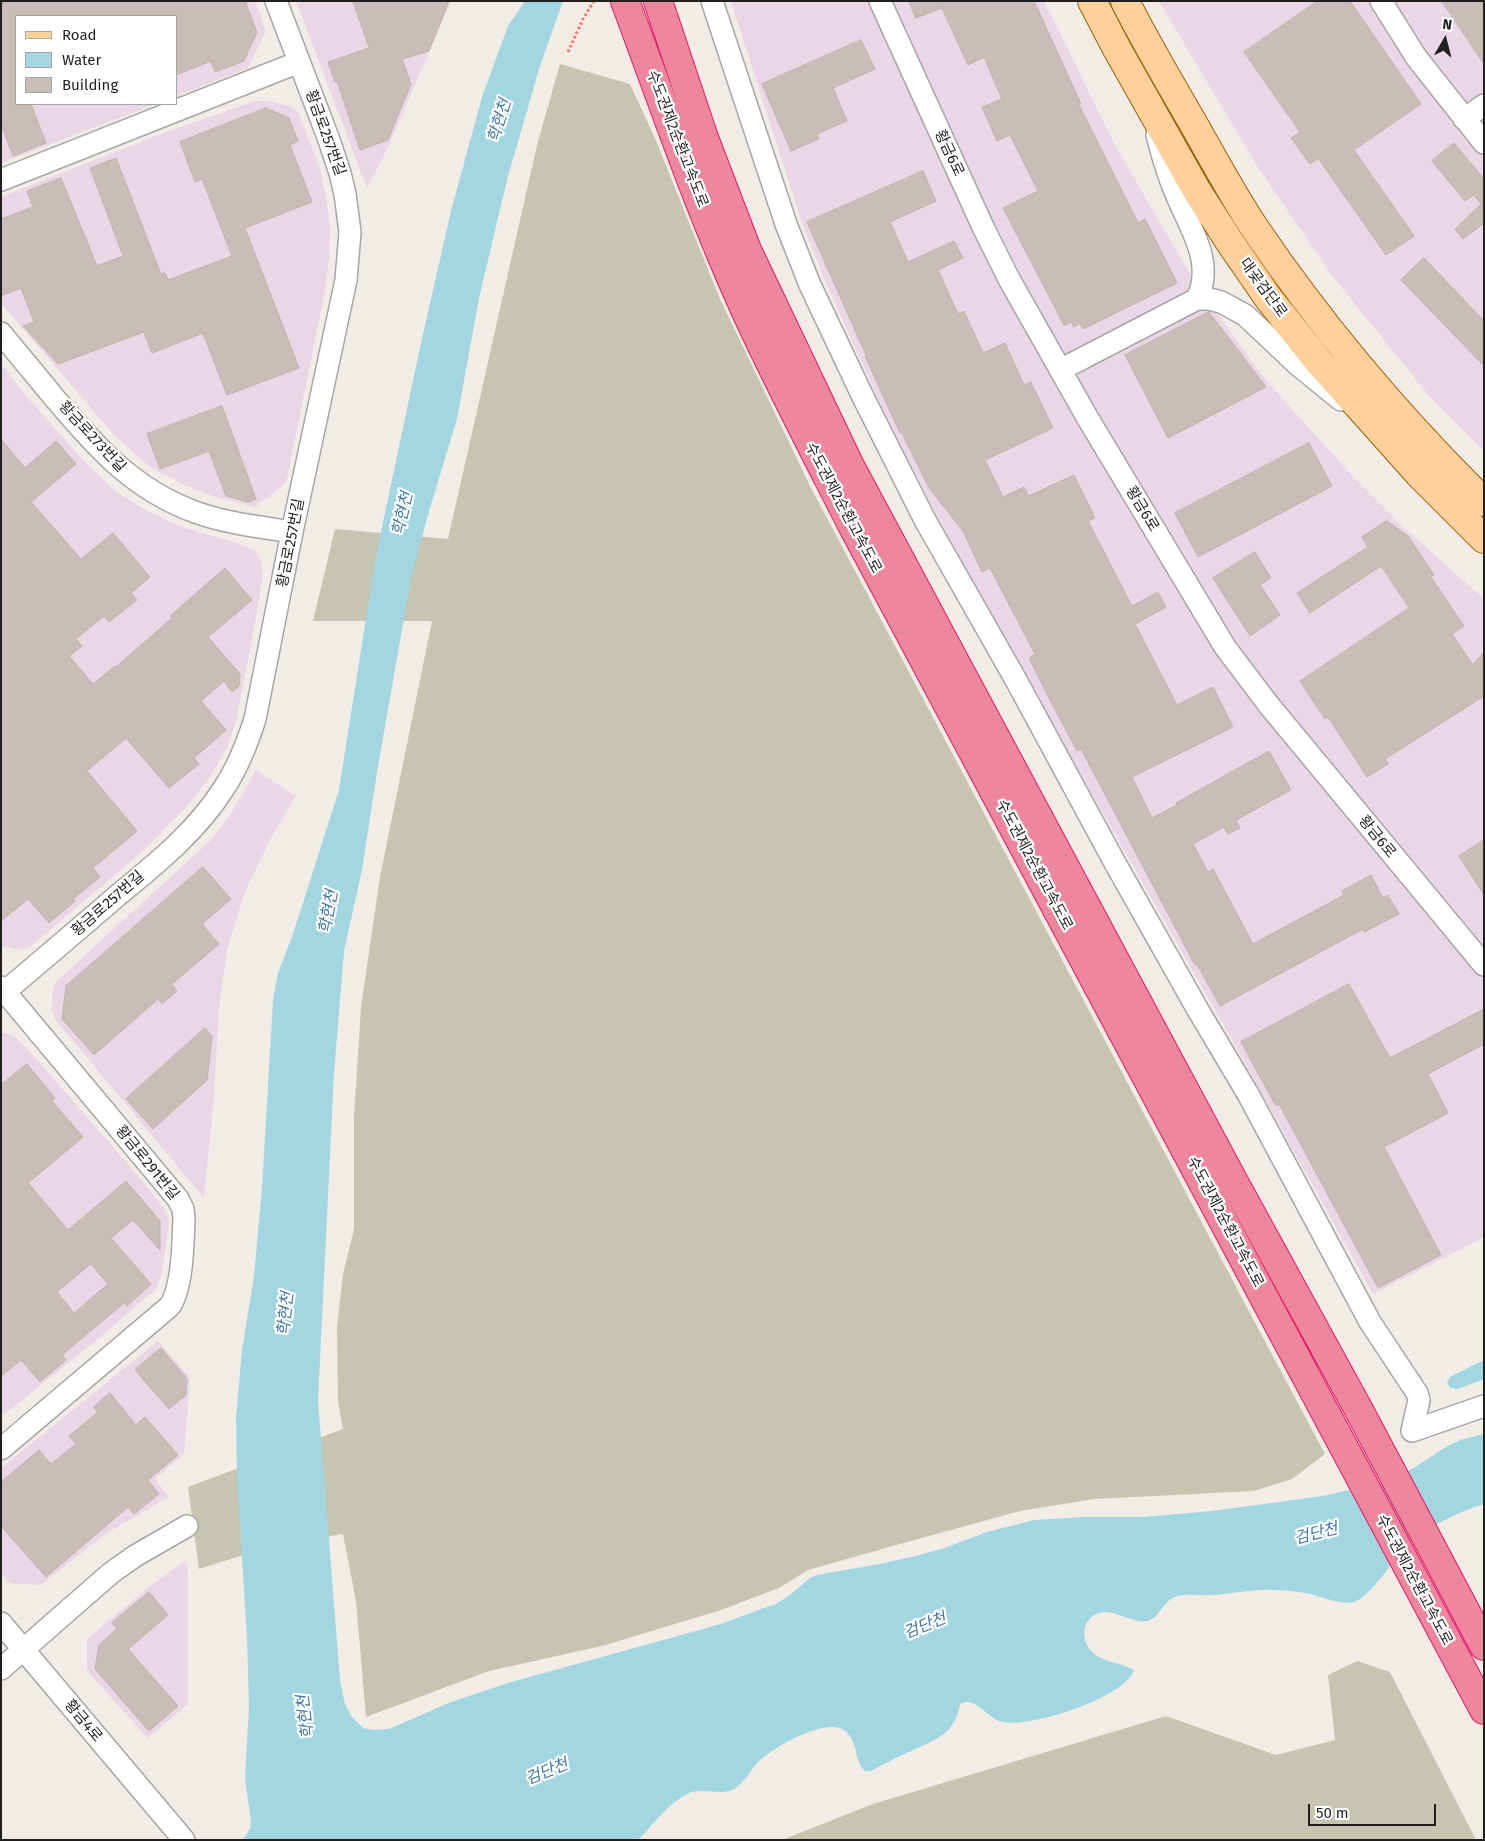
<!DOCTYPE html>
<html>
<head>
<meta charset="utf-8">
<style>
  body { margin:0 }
  #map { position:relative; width:1485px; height:1841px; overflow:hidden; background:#f1ece5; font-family:"Fira Sans",sans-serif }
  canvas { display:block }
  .frame { position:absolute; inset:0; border:2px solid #1f1f1f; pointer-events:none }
  .legend { position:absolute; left:15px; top:15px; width:162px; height:90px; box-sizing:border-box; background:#fff; border:1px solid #a5a5a5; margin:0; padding:6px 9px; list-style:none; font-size:15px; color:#1f1f1f }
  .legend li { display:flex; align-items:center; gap:10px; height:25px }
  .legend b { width:25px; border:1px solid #a5a5a5 }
  .north { position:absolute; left:1420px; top:15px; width:50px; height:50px; -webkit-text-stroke:4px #fff; paint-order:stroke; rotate:8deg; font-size:14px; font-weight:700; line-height:20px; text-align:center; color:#1f1f1f }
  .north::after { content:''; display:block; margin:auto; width:18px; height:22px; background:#1f1f1f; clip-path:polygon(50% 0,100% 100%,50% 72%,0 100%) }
  .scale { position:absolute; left:1308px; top:1804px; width:128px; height:22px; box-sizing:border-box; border:2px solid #1f1f1f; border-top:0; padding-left:6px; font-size:15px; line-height:18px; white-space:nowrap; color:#1f1f1f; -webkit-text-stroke:4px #fff; paint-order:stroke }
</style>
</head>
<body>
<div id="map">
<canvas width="1485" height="1841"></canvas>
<div class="frame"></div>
<ul class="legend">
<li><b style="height:6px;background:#ffd09b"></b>Road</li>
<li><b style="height:14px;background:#a2d6e1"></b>Water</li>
<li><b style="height:14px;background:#c9beb7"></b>Building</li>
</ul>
<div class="north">N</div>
<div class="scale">50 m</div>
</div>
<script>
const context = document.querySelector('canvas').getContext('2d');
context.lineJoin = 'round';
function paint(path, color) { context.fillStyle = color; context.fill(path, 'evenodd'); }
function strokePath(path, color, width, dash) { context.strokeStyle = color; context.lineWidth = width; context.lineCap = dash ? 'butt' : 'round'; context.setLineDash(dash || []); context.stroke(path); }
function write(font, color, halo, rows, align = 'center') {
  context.font = font + ' "Fira Sans","Noto Sans KR",sans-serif'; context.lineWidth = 4.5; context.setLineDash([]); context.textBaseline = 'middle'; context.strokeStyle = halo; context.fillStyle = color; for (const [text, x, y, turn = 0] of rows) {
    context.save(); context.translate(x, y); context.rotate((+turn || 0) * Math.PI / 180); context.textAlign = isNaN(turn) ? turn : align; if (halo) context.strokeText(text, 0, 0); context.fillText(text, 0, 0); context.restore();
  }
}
paint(new Path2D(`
  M1 1H255L266 31 248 68 176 96V16H16V104H156L1 163Z
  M296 1H451L390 143 367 188Z
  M731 1H1044L1116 147 1183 262 1219 316 1264 378 1354 478 1402 526 1484 599V1237L1373 1294 1235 1045 1054 727 946 532 886 416 825 281 803 226Z
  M1159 1H1484V451L1431 398 1333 277 1258 167Z
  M255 101H268L290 106 298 112 320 168 326 197 330 228 329 259 325 291 286 483 255 507 215 497 184 485 150 467 115 436 1 303V197L158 135Z
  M1 364 26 396 83 460 115 491 144 509 178 526 244 545 255 551 261 561 263 574 253 633 236 721 227 747 212 774 189 804 143 851 30 947 20 950 1 946Z
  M256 770 296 796 272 836 244 894 227 950 219 1008 214 1096 204 1198 55 1019 52 1009 53 987 58 980 211 840 232 812Z
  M1 1032 14 1036 28 1049 144 1183 165 1210 169 1221 162 1273 156 1289 92 1344 1 1417Z
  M158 1341 190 1378 184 1454 155 1479 169 1497 108 1532 41 1585 10 1583 1 1573V1468Z
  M183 1562 187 1564 188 1586V1704L148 1738 87 1671V1639L149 1587Z`), '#ead6e7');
paint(new Path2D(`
  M560 64 630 84 654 136 720 299 812 490 1325 1454 1292 1479 1254 1491 1094 1499 1020 1511 907 1542 808 1570 779 1588 721 1610 602 1646 489 1671 366 1717 356 1601 343 1534 272 1546 199 1569 188 1487 343 1429 338 1402 337 1327 343 1274 354 1229V1118L361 1007 380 877 432 621H313L335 529 448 539 537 145Z
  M1357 1661 1390 1672 1476 1840H782L873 1804 1166 1716 1276 1755 1335 1740 1328 1675Z`), '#c6c5af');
paint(new Path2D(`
  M525 1H563L540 66 508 176 479 298 457 419 429 511 411 578 377 772 362 870 344 951 334 1073 318 1400 340 1681 345 1704 351 1716 363 1728 373 1730 389 1729 451 1702 508 1683 721 1624 761 1609 776 1604 790 1595 810 1578 817 1575 885 1563 919 1555 942 1549 987 1532 1034 1520 1084 1517H1143L1212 1511 1323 1496 1380 1483 1412 1469 1446 1447 1460 1440 1484 1434V1504C1458 1512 1428 1526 1408 1545 1394 1559 1370 1597 1354 1602 1341 1606 1319 1595 1306 1593 1295 1591 1283 1590 1272 1590 1252 1589 1232 1594 1212 1595 1200 1596 1186 1593 1175 1597 1163 1601 1159 1619 1147 1621 1132 1623 1118 1611 1103 1612 1080 1615 1079 1644 1096 1655 1107 1663 1122 1663 1134 1670 1125 1698 1030 1728 1003 1722 986 1719 977 1695 960 1704 955 1738 928 1742 902 1755 891 1760 881 1766 871 1771H865C853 1761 859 1737 842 1729 822 1719 774 1747 759 1761 751 1769 746 1780 737 1787 724 1797 707 1788 692 1792 671 1799 654 1824 638 1840H243L250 1829 251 1821 245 1779 249 1706 247 1638 237 1478 236 1418 242 1350 254 1277 262 1188 273 1000 278 973 293 934 339 790 376 555 421 343 451 211 482 97 508 26Z
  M1484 1360V1379L1458 1389 1450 1388 1447 1382 1450 1377Z`), '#a2d6e1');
const building = new Path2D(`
  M1 1H245L257 32 244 61 215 72 211 61 176 75V16H16V104H31L46 143 13 156 1 124Z
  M353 1H449L429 51 402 59 411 84 388 140 360 150 337 81 335 82 328 62 369 48Z
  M909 1H1034L1081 104 1079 105 1138 223 1145 219 1177 283 1083 329 1080 323 1074 327 1071 322 1064 325 1003 208 1038 191 1010 135 997 141 982 107 1002 99 984 57 968 65 942 8 916 18Z
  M1318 1H1350L1421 104 1354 150 1414 236 1386 255 1318 158 1310 164 1291 138 1300 132 1244 52Z
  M1442 1H1484V64Z
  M861 40 875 69 833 88 847 121 817 134 819 139 791 151 762 84Z
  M266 108 289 118 298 141 290 145 312 202 245 228 299 368 227 395 203 333 152 353 144 332 58 364 23 326 34 322 21 288 1 296V219L33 207 27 191 61 178 97 266 123 256 90 168 116 158 161 274 165 273 168 280 232 256 202 179 195 182 180 142Z
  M1454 143 1484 179V223L1463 239 1455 229 1481 204 1474 195 1465 201 1432 161Z
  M923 171 936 201 890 222 908 262 954 241 963 258 938 270 958 314 964 311 983 353 1005 343 1024 385 1031 382 1053 428 985 460 1003 497 1024 487 1029 496 1074 475 1095 518 1088 521 1132 606 1158 592 1166 607 1135 624 1177 705 1213 687 1233 727 1132 777 1152 818 1177 805 1176 803 1269 751 1291 790 1236 820 1240 828 1228 834 1224 827 1193 844 1208 872 1213 869 1253 944 1344 895 1342 891 1371 875 1383 898 1388 895 1399 914 1364 932 1363 929 1220 1006 1197 964 1195 965 1081 749 1077 751 1052 704 1029 658 1035 654 990 568 982 572 963 531 929 488 902 433H900L865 356 866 355 807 222Z
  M1424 258 1484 321V366L1401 280Z
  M1209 312 1266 387 1168 438 1125 355Z
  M222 406 256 499 248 502 226 496 209 451 160 469 147 434Z
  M1 439 25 468 56 441 76 464 31 502 81 559 113 533 150 577 131 593 137 600 109 622 104 616 76 639 82 646 69 656 93 684 115 666 116 667 172 618 170 616 225 568 252 600 208 637 240 674 239 686 232 692 224 681 201 701 226 730 194 758 199 764 169 788 126 738 87 771 137 831 93 868 100 877 73 899 75 901 49 923 28 899 1 921Z
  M1309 443 1332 486 1198 557 1175 513Z
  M1387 521 1408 536 1434 575 1431 577 1464 626 1452 634 1473 665 1484 652V696L1385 759 1388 764 1367 777 1328 717 1325 719 1300 681 1409 608 1381 566 1310 613 1297 593 1368 547 1362 537Z
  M1255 552 1271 578 1260 585 1280 615 1250 636 1213 578Z
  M1484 840V895L1459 856Z
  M203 867 231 899 202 924 219 944 172 984 177 991 162 1004 158 999 94 1055 62 1019 66 986Z
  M1349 984 1390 1058 1484 1009V1044L1428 1074 1448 1113 1384 1147 1441 1255 1378 1288 1279 1104 1276 1106 1241 1042Z
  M205 1028 212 1036 207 1080 153 1129 126 1099Z
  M27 1064 55 1098 52 1101 83 1137 28 1183 68 1230 126 1181 160 1221V1250L133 1220 111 1238 151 1284 127 1306 124 1303 62 1355 66 1360 40 1382 21 1360 1 1376V1085ZM91 1264 108 1284 74 1313 57 1292Z
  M161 1348 187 1379 186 1395 169 1409 135 1370Z
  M110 1393 136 1425 145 1417 178 1455 148 1480 159 1494 134 1514 128 1507 46 1577 1 1526V1482L39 1450 51 1464 76 1444 69 1436 98 1412 94 1407Z
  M149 1592 168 1615 128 1649 178 1706 149 1731 95 1669 99 1645 117 1629 112 1623Z`);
paint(building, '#c9beb7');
strokePath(building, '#c3b2a6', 1);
const minor = new Path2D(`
  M712 1 786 224 810 285 863 397 925 520 1016 680 1115 863 1198 1010 1248 1094 1370 1322 1417 1393 1419 1400 1412 1431 1484 1406
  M880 1 983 227 1009 279 1087 417 1225 647 1268 704 1484 965
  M1381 1 1416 57 1484 143
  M1464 119 1484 105
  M1157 135C1162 155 1168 175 1176 194 1190 228 1215 263 1197 299
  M1 180 299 62
  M1 333C18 354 35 374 52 395 94 445 132 489 195 512 225 523 260 527 292 532
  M1060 370 1197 299H1209L1221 302 1245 315 1298 365 1341 400
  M1 987 178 1199 183 1209 184 1218C183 1242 183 1286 170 1306L1 1449
  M1 995C40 962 79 929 117 896 156 864 197 831 224 788 238 767 247 744 255 719L292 532 346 280 350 232 345 194 340 173 329 140 276 1
  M1 1623 184 1840
  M1 1669 111 1573 135 1556 187 1526`);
const major = new Path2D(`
  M1092 1 1117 49 1197 191 1231 244 1269 299 1319 362 1419 474 1484 539
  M1125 1C1146 43 1170 83 1193 123 1213 158 1232 194 1254 227 1321 326 1399 418 1484 502`);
const highway = new Path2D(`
  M625 1C666 111 704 223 754 329 785 395 819 460 852 525L1484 1710
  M658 1 704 138 747 250 849 464 1234 1182 1360 1412 1484 1646`);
strokePath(minor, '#a6a6a6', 24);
strokePath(major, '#9a6100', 30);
strokePath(highway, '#e81968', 30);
strokePath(new Path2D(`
  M568 52 583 19 594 1`), '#ff7067', 3, [2.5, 2.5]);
strokePath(minor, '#fff', 21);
strokePath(major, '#ffd09b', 28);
strokePath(highway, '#ed879e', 28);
write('15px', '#1f1f1f', '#fff', [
  ["황금로257번길",325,133,70],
  ["수도권제2순환고속도로",677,139,69],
  ["황금6로",949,153,65],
  ["대곶검단로",1263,288,54],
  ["황금로273번길",92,437,47],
  ["수도권제2순환고속도로",843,508,62],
  ["황금6로",1142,509,59],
  ["황금로257번길",291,543,-79],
  ["황금6로",1377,837,51],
  ["수도권제2순환고속도로",1034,865,62],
  ["황금로257번길",108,904,-41],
  ["황금로291번길",147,1163,51],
  ["수도권제2순환고속도로",1225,1222,62],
  ["수도권제2순환고속도로",1414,1580,62],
  ["황금4로",83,1721,50]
]);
write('italic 16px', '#3f77a6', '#fff', [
  ["학현천",500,121,-73],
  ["학현천",403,514,-77],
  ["학현천",329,912,-80],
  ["학현천",286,1314,-84],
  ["검단천",1316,1534,-14],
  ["검단천",925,1626,-22],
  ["학현천",306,1717,-97],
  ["검단천",547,1772,-22]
]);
</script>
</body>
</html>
